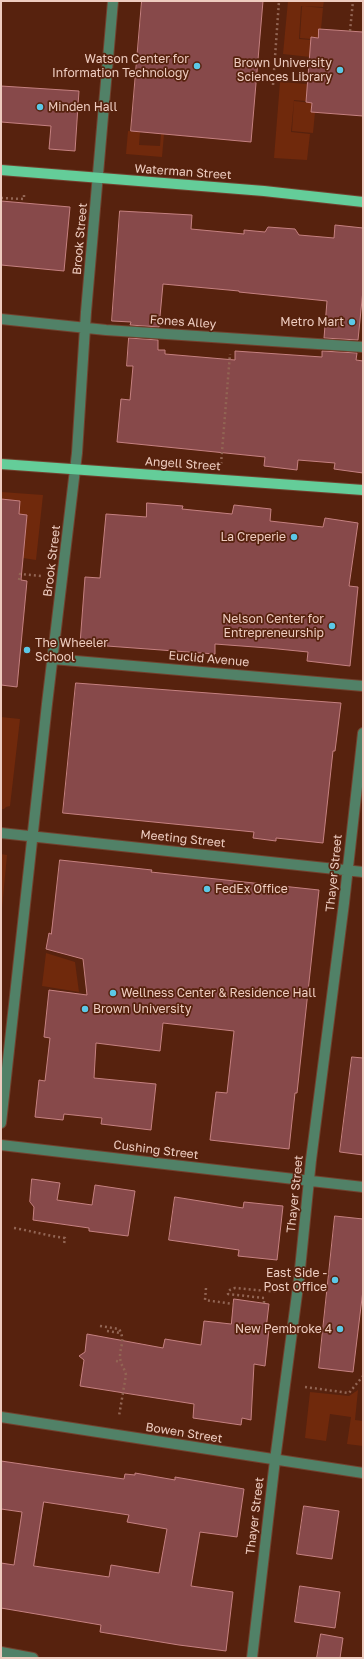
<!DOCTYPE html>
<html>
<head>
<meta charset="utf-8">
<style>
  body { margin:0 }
  #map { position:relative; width:364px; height:1659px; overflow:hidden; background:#57220e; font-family:"Golos Text",sans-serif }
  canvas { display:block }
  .frame { position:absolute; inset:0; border:2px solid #eeccc0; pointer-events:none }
</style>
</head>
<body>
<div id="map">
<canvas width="364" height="1659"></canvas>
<div class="frame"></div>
</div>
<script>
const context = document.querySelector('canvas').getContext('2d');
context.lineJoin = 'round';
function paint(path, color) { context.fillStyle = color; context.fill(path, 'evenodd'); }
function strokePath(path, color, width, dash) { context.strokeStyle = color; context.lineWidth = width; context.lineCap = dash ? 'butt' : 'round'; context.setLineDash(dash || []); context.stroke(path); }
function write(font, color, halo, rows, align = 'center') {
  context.font = font + ' "Golos Text",sans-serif'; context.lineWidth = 3.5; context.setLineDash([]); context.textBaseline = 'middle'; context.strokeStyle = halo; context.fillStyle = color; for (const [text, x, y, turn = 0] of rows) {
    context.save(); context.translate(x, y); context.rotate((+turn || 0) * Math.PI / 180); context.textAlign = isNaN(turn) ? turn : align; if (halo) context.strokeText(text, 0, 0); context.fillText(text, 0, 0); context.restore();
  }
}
paint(new Path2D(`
  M288 1H324L323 7 301 6 299 39 311 40 310 57 283 54Z
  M302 6 323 8 321 29H319L318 38 312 37 311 39 300 38Z
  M280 82 307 84 306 101 294 100 291 132 310 134 307 160 274 158Z
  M294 101 312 103 311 111 315 112 313 133 292 131Z
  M128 131 140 132 139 145 160 146 161 134H164L162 157 126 154Z
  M1 492 43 495 36 560 23 558 27 515 19 514 20 501 1 499Z
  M1 717 20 719 10 806 6 807 4 809H1Z
  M1 854 7 855 1 919Z
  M46 953 75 962 79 992 42 986Z
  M358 1390 355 1420 363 1421V1446L347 1444 351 1417 330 1414 326 1441 305 1438 310 1392 349 1396Z`), '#70290c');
const building = new Path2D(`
  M142 1H263L251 142 131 131Z
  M319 29 363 32V116L311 112 312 103 306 102 311 37 318 38Z
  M1 86 79 91 75 151 49 149 51 126 1 122Z
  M1 201 70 207 64 271 1 265Z
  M120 211 192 215 191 229 244 234V230L265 232 268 227 295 229 299 235 334 238 335 225 363 228V290L358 340 324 338 327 301 239 292V291L163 284 159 327 130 325 131 322 112 321Z
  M129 338 158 340V350H165V354L235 360V351L322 357V351L357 353 356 360 363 361V473L334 469 335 463 298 460 297 470 264 466 265 457 117 442 121 399 130 400 133 366H127Z
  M1 499 20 501 19 514 27 515 21 580 27 581 17 687 1 685Z
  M147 503 183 506 182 509 232 514 234 505 271 509 270 521 323 527 325 518 358 523 349 586 358 587 350 666 307 661 308 652 268 648 215 644V654L80 644 85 577 100 578 106 514 146 517Z
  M76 683 341 703 335 751H333L323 843 276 838V841L253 838 254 832 63 813Z
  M60 860 152 870 151 872 319 890 297 1093H295L289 1149 210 1140 216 1092 227 1093 234 1031 163 1023 160 1051 96 1043 94 1078 156 1084 151 1130 101 1124 102 1118 64 1114 63 1120 35 1117 39 1080 45 1081 50 1038 44 1037 49 990 87 995 83 959 46 949 49 933 51 934Z
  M352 1057 363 1058V1155L340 1152Z
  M32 1179 60 1183 57 1200 92 1205 95 1185 135 1191 128 1236 89 1231V1228L33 1220 34 1207 30 1202Z
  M175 1197 243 1208 244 1202 283 1206 277 1260 238 1256 239 1250 169 1240Z
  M335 1216 363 1219V1290L353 1372 319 1368Z
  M234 1299 269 1304 266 1329H269L265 1366 254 1364 251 1420 242 1418 241 1425 193 1418 194 1404 80 1386 84 1360 79 1356 85 1352 87 1334 163 1348 165 1339 201 1345 204 1321 231 1324Z
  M1 1461 124 1479 125 1474 135 1475V1473L175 1480V1477L244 1489 237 1537 200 1532 191 1586 233 1592 226 1651 179 1645 100 1632 101 1625 1 1608V1563L14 1565 22 1512 1 1509ZM44 1502 129 1515 127 1522 167 1529 159 1573 111 1565 109 1577 34 1566Z
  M304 1506 339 1511 332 1559 297 1554Z
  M300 1586 340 1592 335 1628 295 1622Z
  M321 1634 343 1638 340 1658H317Z`);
paint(building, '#87494a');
strokePath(building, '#c58181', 1);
const minor = new Path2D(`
  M1 319 106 330 363 347
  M53 659 363 686
  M1 833 363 872
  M1 1123 47 704 77 453 86 312 113 1
  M1 1145 363 1187
  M1 1417 363 1473
  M1 1652 33 1658
  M252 1658 275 1460 299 1279 311 1160 344 903 363 733`);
const major = new Path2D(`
  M1 170 264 191 363 202
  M1 464 363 490`);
strokePath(minor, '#72412e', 12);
strokePath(major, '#72412e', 12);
strokePath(new Path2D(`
  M350 31 353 1
  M273 85 279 1
  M1 198 24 199V193
  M221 464 230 354
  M19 580 20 574 41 576
  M14 1228C32 1231 48 1236 65 1238L64 1244
  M206 1288 205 1300 233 1304
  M264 1303V1298L228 1294C228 1290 231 1289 235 1288L278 1292
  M100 1326 119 1329C127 1342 117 1350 121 1362 122 1367 125 1369 126 1375L119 1416
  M107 1331 121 1333
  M116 1361 121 1362
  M305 1387 349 1393 363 1376`), '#926554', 2.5, [2, 3]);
strokePath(minor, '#518167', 10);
strokePath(major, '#64cd99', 10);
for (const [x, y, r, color] of [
  [197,66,4,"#5bc8e7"],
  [340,70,4,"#5bc8e7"],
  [40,107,4,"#5bc8e7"],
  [352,322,4,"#5bc8e7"],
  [294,537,4,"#5bc8e7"],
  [332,626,4,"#5bc8e7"],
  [27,650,4,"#5bc8e7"],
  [207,889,4,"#5bc8e7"],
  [113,993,4,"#5bc8e7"],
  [85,1009,4,"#5bc8e7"],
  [335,1280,4,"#5bc8e7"],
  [340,1329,4,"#5bc8e7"]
]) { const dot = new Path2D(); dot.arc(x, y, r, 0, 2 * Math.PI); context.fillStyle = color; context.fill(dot); strokePath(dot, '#57220e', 1.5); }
write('12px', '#eeccc0', '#57220e', [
  ["Watson Center for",189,59],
  ["Information Technology",189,73],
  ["Brown University",332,63],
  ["Sciences Library",332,77],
  ["Minden Hall",48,107,"left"],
  ["Metro Mart",344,322],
  ["La Creperie",286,537],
  ["Nelson Center for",324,619],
  ["Entrepreneurship",324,633],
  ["The Wheeler",35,643,"left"],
  ["School",35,657,"left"],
  ["FedEx Office",215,889,"left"],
  ["Wellness Center & Residence Hall",121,993,"left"],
  ["Brown University",93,1009,"left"],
  ["East Side -",327,1273],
  ["Post Office",327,1287],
  ["New Pembroke 4",332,1329]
], 'right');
write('12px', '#eeccc0', '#57220e', [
  ["Waterman Street",183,172,4],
  ["Brook Street",80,239,-85],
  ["Fones Alley",183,322,4],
  ["Angell Street",183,464,4],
  ["Brook Street",52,561,-83],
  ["Euclid Avenue",209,659,5],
  ["Meeting Street",183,839,6],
  ["Thayer Street",334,873,-84],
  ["Cushing Street",156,1150,7],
  ["Thayer Street",295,1194,-84],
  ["Bowen Street",184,1433,9],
  ["Thayer Street",255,1516,-83]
]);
</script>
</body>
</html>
